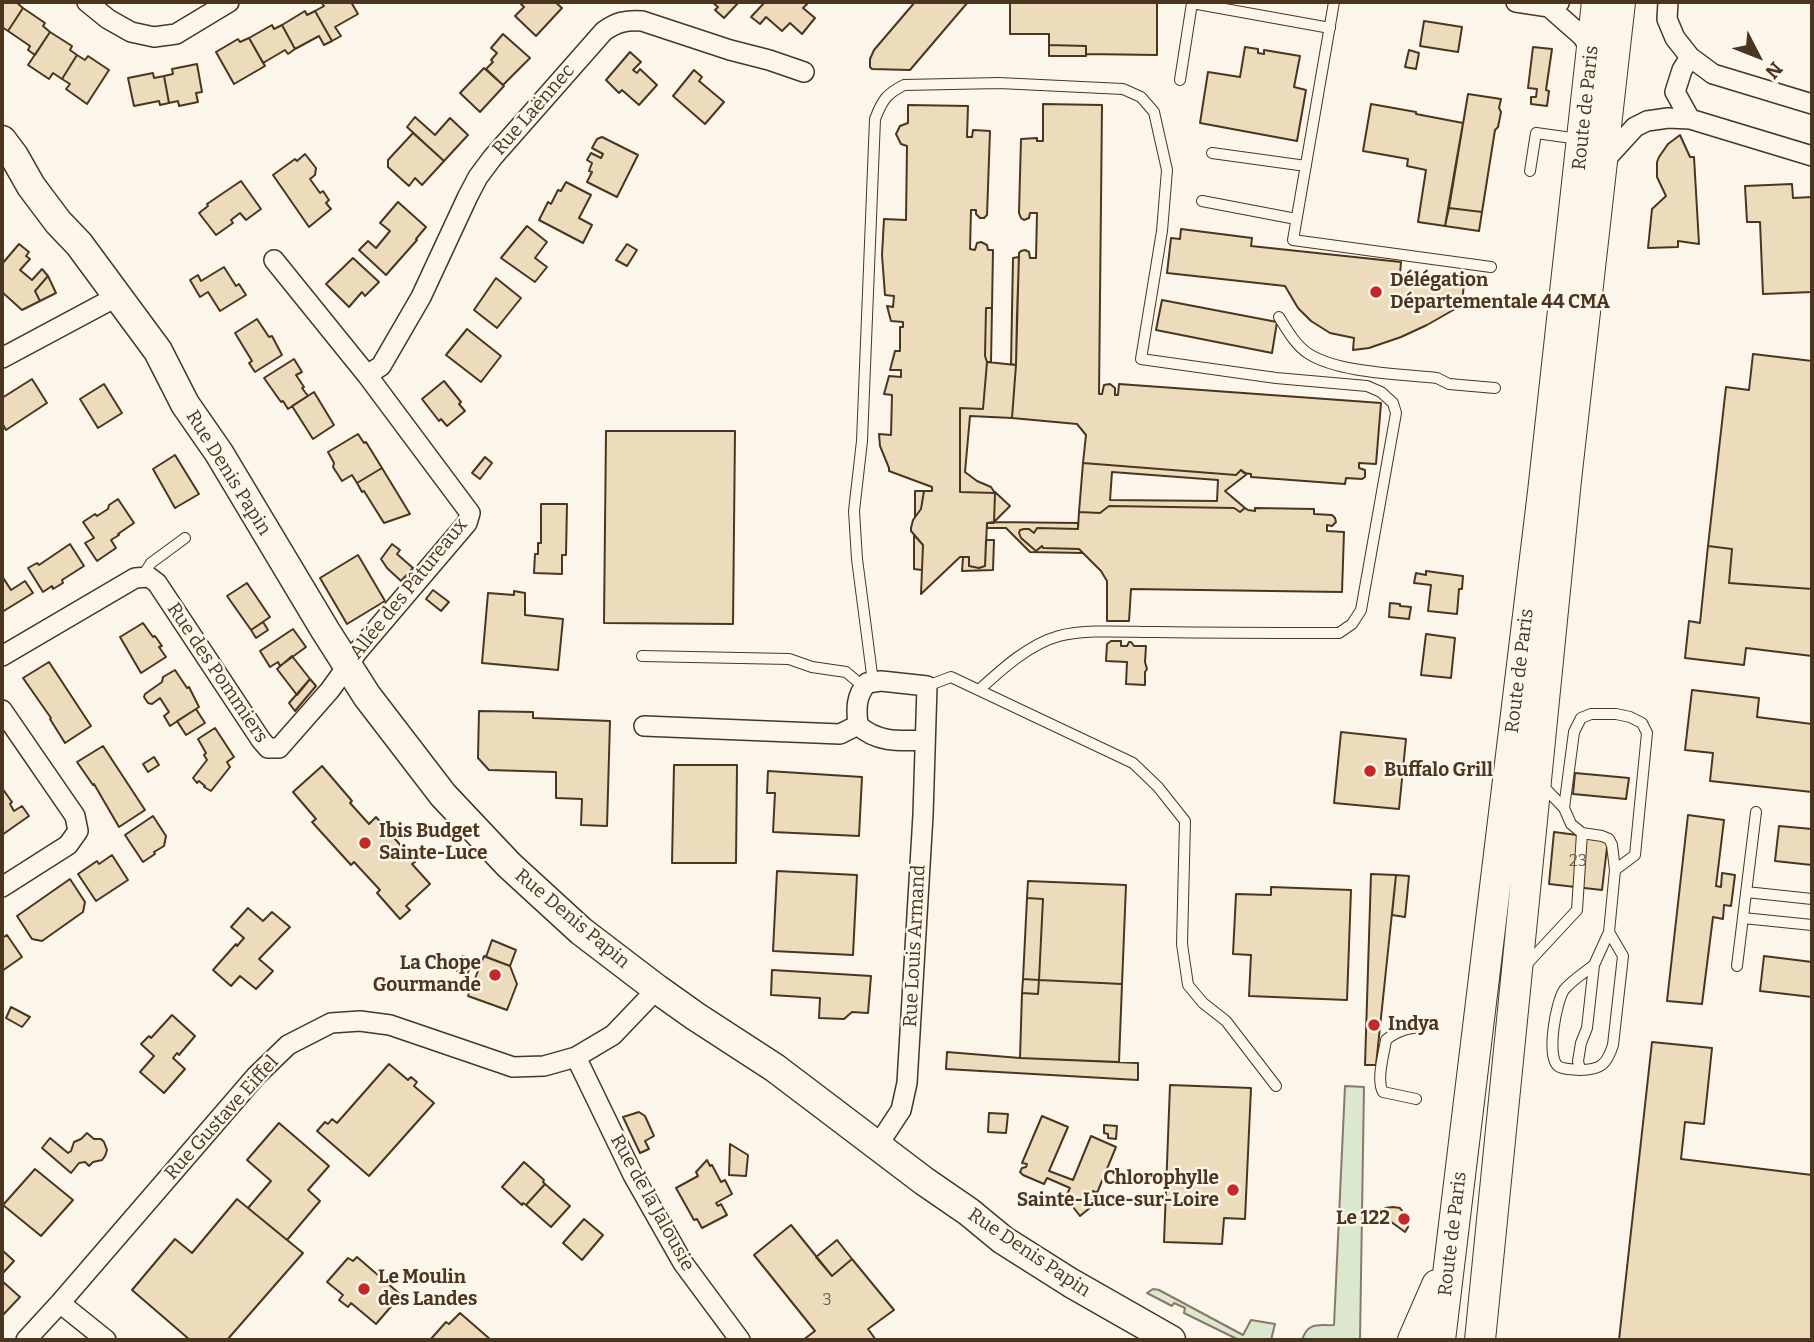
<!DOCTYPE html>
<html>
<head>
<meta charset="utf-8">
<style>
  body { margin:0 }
  #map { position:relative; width:1814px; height:1342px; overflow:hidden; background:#fbf6e9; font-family:Bitter,serif }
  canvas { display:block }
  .frame { position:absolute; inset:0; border:4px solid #4a3520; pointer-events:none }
  .north { position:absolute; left:1723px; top:21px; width:70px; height:70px; -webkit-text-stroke:5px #fbf6e9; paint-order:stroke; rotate:132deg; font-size:19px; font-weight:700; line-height:28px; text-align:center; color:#4a3520 }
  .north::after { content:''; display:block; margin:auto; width:24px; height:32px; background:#4a3520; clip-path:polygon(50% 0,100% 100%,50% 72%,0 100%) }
</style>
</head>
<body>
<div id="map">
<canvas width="1814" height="1342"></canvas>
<div class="frame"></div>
<div class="north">N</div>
</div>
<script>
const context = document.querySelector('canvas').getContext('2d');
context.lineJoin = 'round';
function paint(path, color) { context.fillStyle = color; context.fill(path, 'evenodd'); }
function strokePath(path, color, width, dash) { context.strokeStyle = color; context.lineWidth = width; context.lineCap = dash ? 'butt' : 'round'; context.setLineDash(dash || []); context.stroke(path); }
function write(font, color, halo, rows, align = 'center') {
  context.font = font + ' Bitter,serif'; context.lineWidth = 5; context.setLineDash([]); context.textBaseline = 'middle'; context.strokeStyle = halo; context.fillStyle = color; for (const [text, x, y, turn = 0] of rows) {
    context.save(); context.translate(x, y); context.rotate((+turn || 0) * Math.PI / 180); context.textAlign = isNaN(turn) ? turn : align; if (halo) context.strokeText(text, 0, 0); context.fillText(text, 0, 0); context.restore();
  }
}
const green = new Path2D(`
  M1345 1086 1364 1087 1360 1340H1302C1308 1321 1319 1326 1334 1325Z
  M1153 1289 1159 1290 1243 1335 1251 1320 1275 1324 1271 1340H1239L1184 1313 1185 1308 1174 1303 1172 1306 1147 1293Z`);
paint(green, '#dce7d0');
strokePath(green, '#887966', 2);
const building = new Path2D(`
  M2 2H16L23 8 8 31 2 27Z
  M321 2H351L358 14 335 27 341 36 332 41 315 11 324 6Z
  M519 2H555L562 8 536 36 515 16 524 7Z
  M712 2H739L724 18 715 10 718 7Z
  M765 2H806L808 3 803 8 815 18 802 34 790 23 782 31 766 17 760 24 751 17Z
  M915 2H968L910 70 872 69 870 67V59L874 50Z
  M1010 2H1157V55L1086 54V46L1049 45V34H1010Z
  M23 8 45 23 43 26 50 32 35 55 28 50 30 46 8 31Z
  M305 11 307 15 315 11 332 41 324 45 319 36 295 49 282 25Z
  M1424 21 1462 27 1458 52 1420 46Z
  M272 25 274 29 282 25 295 49 288 54 285 50 263 63 249 38Z
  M50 32 72 46 70 50 77 55 62 79 53 73 49 79 28 65Z
  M503 34 530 58 503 85 486 69 493 62 491 60 497 53 491 48Z
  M249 38 265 66 234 84 216 52 238 39 240 42Z
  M1049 45 1086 46V56H1049Z
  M1245 47 1258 49V53L1264 54V50L1300 56 1294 87 1306 90 1297 141 1200 123 1208 72 1240 77Z
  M1533 47 1552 49 1546 90 1549 91 1547 106 1531 104V97H1536L1537 89 1528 88Z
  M1409 50 1419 53 1416 69 1405 67Z
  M630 52 641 62 633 70 637 73 640 69 657 85 639 105 622 90 619 93 606 80Z
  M77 55 85 60 88 56 109 70 87 104 66 89 70 84 62 79Z
  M197 64 202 92 196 93 198 102 179 106 178 101 169 103 164 76 173 74 172 69Z
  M484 68 504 86 480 112 460 93Z
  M694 70 702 77 699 81 724 102 705 124 673 96Z
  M153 73 154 78 164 76 169 103 160 105 159 101 134 106 128 78Z
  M1468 94 1501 99 1499 108 1501 112 1498 127 1495 130 1482 212 1449 208Z
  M1043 104 1102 105 1099 394H1102L1104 385 1110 384 1115 388V395H1118L1119 384 1381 403 1376 464 1359 463V468L1365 470V477L1362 479 1346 478 1345 484 1251 477V474L1244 473 1241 470 1236 475 1083 463 1086 435 1077 424 1012 418 1016 365 1019 253 1021 251 1025 250 1029 252 1030 258H1036L1037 213H1030L1029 218 1024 220 1021 218 1019 213 1021 139 1037 138V141H1043Z
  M1371 104 1416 112V114L1463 123 1445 226 1418 222 1426 170 1407 166 1408 159 1363 151Z
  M908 105 968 106 967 137H972L973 130 990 131 987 215 984 218H980L976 214V210H971L970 249 975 250 977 243 981 242 987 245 988 250H993L992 308H986L985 356 987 362 983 409 960 408V492L995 493 994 523H987L985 566 979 568 969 566V557H960L921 594 923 545 911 531V528L913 520 921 509 924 491H932V487L889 471V468L880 446 879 434 891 435 892 395 884 394 889 376 901 377V370H890L895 351H900V327H903V322L891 321 887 306 893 307 894 296 885 295 882 255 884 219 906 220 907 146 901 144 896 134 900 126 908 123Z
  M415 117 435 135 450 118 468 135 444 161 407 127Z
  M413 133 444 161 422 185 415 178 409 186 388 167V160Z
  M1680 135 1690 157H1694L1699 244 1678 241V247L1648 248 1652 209 1666 196 1657 177V162L1659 157 1668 144Z
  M602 137 638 155 617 197 587 182 592 172 589 171 592 163 587 160 591 153 601 158 603 154 592 148 597 139Z
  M305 154 316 168 315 175 310 179 320 193 323 191 329 200 326 203 331 209 309 227 273 175 295 159 297 161Z
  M241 181 261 209 246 220 240 213 231 220 233 223 216 235 199 213 208 206 207 204Z
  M566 182 591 195 579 218 592 225 583 243 539 220 548 202 551 204 558 190 561 191Z
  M1792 184 1793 198 1812 197V292L1763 294 1760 222H1747L1745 186Z
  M398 202 426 227 416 239 417 240 386 275 359 250 368 241 376 248 390 231 380 223Z
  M1449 208 1482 212 1479 231 1445 226Z
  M527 226 547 242 535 258 547 267 535 282 501 258Z
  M1181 229 1252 238 1251 246 1401 262 1400 274 1464 282 1462 305 1427 325 1401 337 1369 348 1353 350 1354 338 1330 333 1311 321 1298 308 1285 286 1167 273 1171 238 1180 239Z
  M19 244 29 252 26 256 30 259 20 270 32 280 42 269 48 276 35 291 40 301 22 310 2 292V264Z
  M627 244 637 250 627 266 616 260Z
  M1019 257 1017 315 1016 365 1011 364 1013 258Z
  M353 258 379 282 365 296 362 292 349 307 326 284Z
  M224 267 236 286 239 284 246 295 220 311 208 292 200 297 190 280 198 275 201 281Z
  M48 276 56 293 40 301 35 291Z
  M496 278 521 298 497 328 474 310Z
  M1162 300 1277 322 1272 353 1156 330Z
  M986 308H992L991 362H987L985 356Z
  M257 319 269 337 272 336 282 355 255 372 249 363 252 361 235 333Z
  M467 329 501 356 481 382 446 355Z
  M1753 354 1812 361V589L1729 583 1732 549 1708 546 1726 387 1749 390Z
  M294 359 302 372 296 375 304 387 302 388 308 396 288 409 283 401 281 402 264 378Z
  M987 362 1016 365 1012 418 970 416 965 472 977 481 991 487 995 493 960 492V408L983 409Z
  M32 379 47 403 6 430 2 423V398Z
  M444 381 461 402 459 404 465 411 447 426 441 419 439 421 422 399Z
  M104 384 122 413 98 428 80 399Z
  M314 392 334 425 313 439 292 406Z
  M606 431H735L733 624 604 623Z
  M358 434 364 443 366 442 382 468 357 483 352 475 342 481 333 467 334 463 328 452Z
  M175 455 199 494 175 508 153 469Z
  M485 457 492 463 480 479 472 473Z
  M1083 463 1236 475 1241 470 1247 474 1225 491 1245 508 1240 512 1234 508 1109 506 1100 513 1079 512ZM1112 472 1218 480 1217 501 1110 500Z
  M382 468 410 514 384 523 364 491 362 492 357 483Z
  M915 491H924L921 509 915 517Z
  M995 492 1010 506 994 522 995 493Z
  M118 499 134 523 118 534 119 535 111 540 116 548 97 561 85 543 94 538 83 522 95 514 97 516 108 509 109 505Z
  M541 504H567L566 555H562V574L534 573 535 554H538V543H541Z
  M1109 506 1234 508 1240 512 1245 508 1248 510 1255 511V508L1314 509V514L1332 515 1335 518 1336 522 1332 526 1327 525V531L1344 532 1342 592 1131 589 1129 621H1107V581L1101 571 1079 549 1043 548 1042 546 1036 551 1021 538 1019 533 1020 530 1024 529H1029L1034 533 1037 528 1078 529 1079 512 1100 513Z
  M994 522 1078 523V529L1037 528 1034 533 1029 529H1024L1020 530 1019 533 1021 538 1036 551 1042 546 1043 548 1079 549 1083 553 1030 552 1006 528H987V523Z
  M914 535 923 545 922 570 914 569Z
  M986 540H994L993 570 962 571 963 557H969V566L979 568 985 566Z
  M70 544 84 566 62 580 63 583 53 589 52 586 43 592 28 568 37 563 39 565Z
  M392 544 400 550 397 554 413 568 401 581 387 568 381 559Z
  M1708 546 1732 549 1729 583 1812 589V656L1746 648 1744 665 1685 658 1689 621 1700 623Z
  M358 555 385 601 347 624 320 578Z
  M1426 571 1463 576 1462 589H1459L1457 614 1428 611 1431 585 1414 583 1416 573 1426 575Z
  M2 576 11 590 25 581 33 593 2 612Z
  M247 583 270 617 251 630 227 596Z
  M433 590 449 602 441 611 426 599Z
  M514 591 525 593V615L563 619 558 670 482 663 488 593 514 595Z
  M1390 603 1400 604V606L1411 607 1409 619 1389 617Z
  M263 622 268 630 256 638 251 630Z
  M143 623 153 637 155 636 162 646 159 647 166 657 141 673 120 637Z
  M293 629 306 647 280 666 278 662 270 667 260 651Z
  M1426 634 1455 638 1451 678 1421 675Z
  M1111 641H1121V646H1127L1129 642H1131L1134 646H1146L1145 662 1147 669 1145 672V685L1126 684 1127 662 1106 661 1107 644Z
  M292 656 310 679 297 695 277 669Z
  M49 662 91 726 65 743 50 719 51 718 23 678Z
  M175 670 187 688 189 687 199 707 170 726 164 716 169 712 160 698 152 704 148 703 144 697 145 694 162 682 163 677Z
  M310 679 316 686 295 711 289 703Z
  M1692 690 1759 698 1757 717 1812 724V792L1710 781 1713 753 1685 750Z
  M196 709 205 723 186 735 177 721Z
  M479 711 533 712V718L610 721 607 826 581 825 582 799 556 798V772L489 770 478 758Z
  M215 728 234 757 227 762 230 767 211 791 204 787 205 786 199 781 197 783 193 778 207 760 204 755 206 753 198 739Z
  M1341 732 1406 739 1399 809 1334 803Z
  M103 746 145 810 119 827 94 784 93 785 77 762Z
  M154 757 159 765 148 772 143 764Z
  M674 765H737L736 863H672Z
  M322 766 352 801 350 803 369 824 376 817 415 862 412 864 430 884 406 906 410 910 400 919 377 893 380 890 354 862 351 865 312 822 316 819 293 792Z
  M768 771 862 777 859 836 773 832 775 793H767Z
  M1575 773 1629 778 1626 799 1573 794Z
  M2 788 12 802 10 804 14 811 22 806 29 816 2 835Z
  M1688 815 1724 820 1716 886 1721 887 1722 873 1735 875 1731 906 1724 905 1723 919 1713 917 1702 1004 1667 1001Z
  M153 816 166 836 164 846 154 852 155 854 143 862 125 835Z
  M1779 826 1812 829V865L1775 861Z
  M1554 832 1608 839 1602 890 1549 884Z
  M112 855 128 880 96 901 78 874 97 861 99 864Z
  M777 871 857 875 853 955 773 951Z
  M1371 874 1396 875 1376 1065H1365Z
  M1396 875 1409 876 1405 917 1392 915Z
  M70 879 85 902 83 912 42 941 32 939 17 916Z
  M1028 881 1126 885 1122 984 1039 980 1043 899 1027 898Z
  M1271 887 1351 890 1347 1000 1249 996 1251 955 1233 954 1236 894 1271 895Z
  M1027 898 1043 899 1039 980 1023 979Z
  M248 908 263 921 272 912 290 927 259 959 273 971 256 989 240 976 231 986 213 970 236 944 237 946 244 938 231 927Z
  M7 935 22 957 2 971V938Z
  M492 940 516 950 510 966 486 957Z
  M462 956 473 960 467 975 457 971Z
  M484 956 510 966 517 984 507 1010 468 996Z
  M1764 956 1812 962V997L1760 991Z
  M772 970 871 976 868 1013 852 1012 844 1019 819 1018 820 998 771 995Z
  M1023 979 1039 980 1038 994 1022 993Z
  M1039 980 1122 984 1119 1062 1020 1058 1022 993 1038 994Z
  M11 1007 30 1017 22 1027 6 1018Z
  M172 1015 195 1036 179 1055 177 1053 173 1058 185 1069 164 1093 140 1072 154 1056 141 1044 149 1036 151 1038Z
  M1652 1042 1712 1048 1704 1124 1685 1122 1681 1159 1812 1175V1340H1619Z
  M947 1052 1020 1058 1138 1063V1080L946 1069Z
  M389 1064 408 1080 411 1077 417 1082 414 1086 434 1103 369 1176 317 1131 325 1122 328 1124 332 1119 337 1123Z
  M1170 1085 1251 1088 1245 1219 1224 1218 1222 1244 1164 1242Z
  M639 1112 645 1116 654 1136 645 1141 649 1149 640 1153 623 1117Z
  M989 1113 1008 1114 1006 1133 988 1132Z
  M1042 1116 1068 1127 1049 1171 1073 1180 1091 1136 1116 1147 1097 1193 1093 1191 1095 1198 1088 1202 1093 1204 1091 1207 1080 1216 1067 1199 1072 1196 1067 1194 1070 1188 1047 1178 1044 1184 1023 1175 1020 1172 1022 1168 1026 1167 1027 1164 1022 1163Z
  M279 1123 329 1166 308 1190 320 1201 287 1240 248 1208 271 1181 247 1160Z
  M1104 1125 1117 1126 1116 1139 1108 1138V1134L1104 1133Z
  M87 1133 94 1139H101L104 1142 107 1150 105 1156 102 1160 93 1162 89 1166 85 1162 79 1163 71 1173 42 1148 50 1138 68 1153 71 1151 74 1142 81 1139Z
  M730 1144 748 1155 746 1176 729 1175Z
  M707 1160 710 1166 712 1165 721 1182 725 1180 732 1194 716 1203 718 1206 721 1204 727 1215 702 1228 697 1219 694 1220 676 1188 698 1176 696 1172Z
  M524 1162 544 1180 543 1182 545 1184 526 1205 523 1203 522 1205 502 1187Z
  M35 1169 73 1200 41 1236 3 1205Z
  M545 1184 570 1206 551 1227 526 1205Z
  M237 1199 303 1253 227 1340H190L132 1290 175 1239 192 1253Z
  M1393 1207 1400 1208 1407 1218 1408 1227 1405 1232 1379 1213 1385 1208Z
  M584 1219 603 1235 582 1260 563 1243Z
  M791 1225 832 1276 852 1259 894 1310 868 1329 876 1340H803L815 1331 754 1255Z
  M837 1240 852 1259 832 1276 816 1257Z
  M2 1250 14 1261 2 1274Z
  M357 1257 401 1295 376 1324 351 1303 348 1307 339 1300 343 1295 327 1282 348 1258 353 1261Z
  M2 1281 20 1297 2 1316Z
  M460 1313 491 1340H430L446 1322 449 1324Z`);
paint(building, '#ecdcbc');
strokePath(building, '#4a3520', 2);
const lane = new Path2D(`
  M1334 2 1293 240 1491 267
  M1180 80 1192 3 1330 28
  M1212 153 1306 166
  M1530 171 1536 133 1579 139
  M1202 201 1296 219
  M1279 317C1287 330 1296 346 1309 354 1339 373 1401 374 1437 378L1449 384 1495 388
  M142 577 151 563 185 538
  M642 656 789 659 812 667 846 672 864 687
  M873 682 857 559 854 511 862 441 875 119C882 101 886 94 904 85L999 83 1123 89 1141 97 1154 112 1167 170 1162 231 1141 359 1276 378 1367 386 1381 392 1393 403 1396 413 1361 610 1352 624 1339 633C1278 633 1217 633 1156 632 1128 632 1085 629 1059 636 1029 644 1001 670 979 690
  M927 686 951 677 1133 763 1158 787 1185 821 1182 944 1188 985 1203 1003 1226 1021 1276 1086
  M1564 808 1574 732 1581 718 1591 714H1616L1630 717 1642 723 1647 733 1635 855 1615 870
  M1582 833 1602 836 1609 839 1612 845 1615 870 1609 932 1594 965 1587 1028 1581 1043 1578 1061 1580 1070C1601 1070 1607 1064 1613 1045L1623 956 1609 932
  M1746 892 1812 899
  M1743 918 1812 925
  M1526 965 1577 910 1582 833 1571 824 1564 808 1542 785
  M1737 966 1756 812
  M1580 1070C1574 1069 1563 1070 1558 1066 1546 1056 1556 1002 1564 990 1571 981 1585 972 1594 965
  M1416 1099 1383 1092C1376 1080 1384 1054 1386 1040 1397 1030 1410 1028 1424 1026`);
const street = new Path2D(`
  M87 2 108 19 131 32 154 37 176 34 229 2
  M1516 2 1549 7 1559 3
  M1668 2 1667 19 1675 38 1690 57 1713 74 1812 104
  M1549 7 1582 36 1592 51
  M1690 119 1675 92 1682 70 1690 57
  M1602 163 1635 127 1647 121 1668 118 1690 119 1812 156
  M2 358 116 297
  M367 375 381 366 421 297 468 196 478 177 493 157 604 31C617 22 626 20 642 21L730 50 769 60 804 72
  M2 656 135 578 149 577 157 583 261 740 268 748H279L330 690 358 651 467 523 470 513 367 375 274 260
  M2 710 75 816 78 831 68 845 2 887
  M644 726 840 734 858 725
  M576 1057 633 1175 683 1263 740 1340
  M878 1145 901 1110 907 1083 923 815 927 686 881 681 867 683C856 696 856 708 858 725 877 743 900 741 925 740
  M60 1303 106 1340
  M26 1340 60 1303 256 1076 288 1045 331 1023 360 1021 390 1025 513 1067 544 1066 576 1057 613 1035 657 989`);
const secondary = new Path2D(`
  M2 140 14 156 31 186 58 222 79 244 158 351 185 404 219 453 325 630 367 696 443 795 509 865 581 931 657 989 695 1016 775 1068 924 1181 969 1212 1003 1240 1071 1283 1171 1340`);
const primary = new Path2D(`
  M1413 1340 1437 1285
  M1440 1340 1543 492 1597 2
  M1480 1340 1566 480 1620 2`);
strokePath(lane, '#4a3520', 12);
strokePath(street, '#4a3520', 22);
strokePath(secondary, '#4a3520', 31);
strokePath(primary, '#4a3520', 32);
strokePath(lane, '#fbf6e9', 10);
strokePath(street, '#fbf6e9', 19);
strokePath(secondary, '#fbf6e9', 28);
strokePath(primary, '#fbf6e9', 30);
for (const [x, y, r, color] of [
  [1376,292,7,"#c62828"],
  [1370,771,7,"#c62828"],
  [365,843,7,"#c62828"],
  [495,975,7,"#c62828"],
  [1374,1025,7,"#c62828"],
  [1233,1190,7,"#c62828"],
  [1404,1219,7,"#c62828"],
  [364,1289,7,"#c62828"]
]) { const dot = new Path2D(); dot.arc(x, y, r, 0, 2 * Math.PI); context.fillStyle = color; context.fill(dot); strokePath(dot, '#fbf6e9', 2.5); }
write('16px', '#725f47', null, [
  ["23",1578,862],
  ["3",827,1301]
]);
write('19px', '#4a3520', '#fbf6e9', [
  ["Route de Paris",1586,108,-84],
  ["Rue Laënnec",534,110,-49],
  ["Rue Denis Papin",228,473,58],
  ["Allée des Pâtureaux",409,589,-51],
  ["Route de Paris",1520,671,-83],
  ["Rue des Pommiers",217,673,56],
  ["Rue Denis Papin",572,919,40],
  ["Rue Louis Armand",915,946,-87],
  ["Rue Gustave Eiffel",222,1118,-48],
  ["Rue de la Jalousie",652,1203,61],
  ["Route de Paris",1453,1234,-83],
  ["Rue Denis Papin",1029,1253,34]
]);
write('bold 19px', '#4a3520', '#fbf6e9', [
  ["Délégation",1390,281],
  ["Départementale 44 CMA",1390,303],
  ["Buffalo Grill",1384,771],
  ["Ibis Budget",379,832],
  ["Sainte-Luce",379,854],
  ["La Chope",481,964,"right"],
  ["Gourmande",481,986,"right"],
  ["Indya",1388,1025],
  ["Chlorophylle",1219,1179,"right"],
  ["Sainte-Luce-sur-Loire",1219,1201,"right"],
  ["Le 122",1390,1219,"right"],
  ["Le Moulin",378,1278],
  ["des Landes",378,1300]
], 'left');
</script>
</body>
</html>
